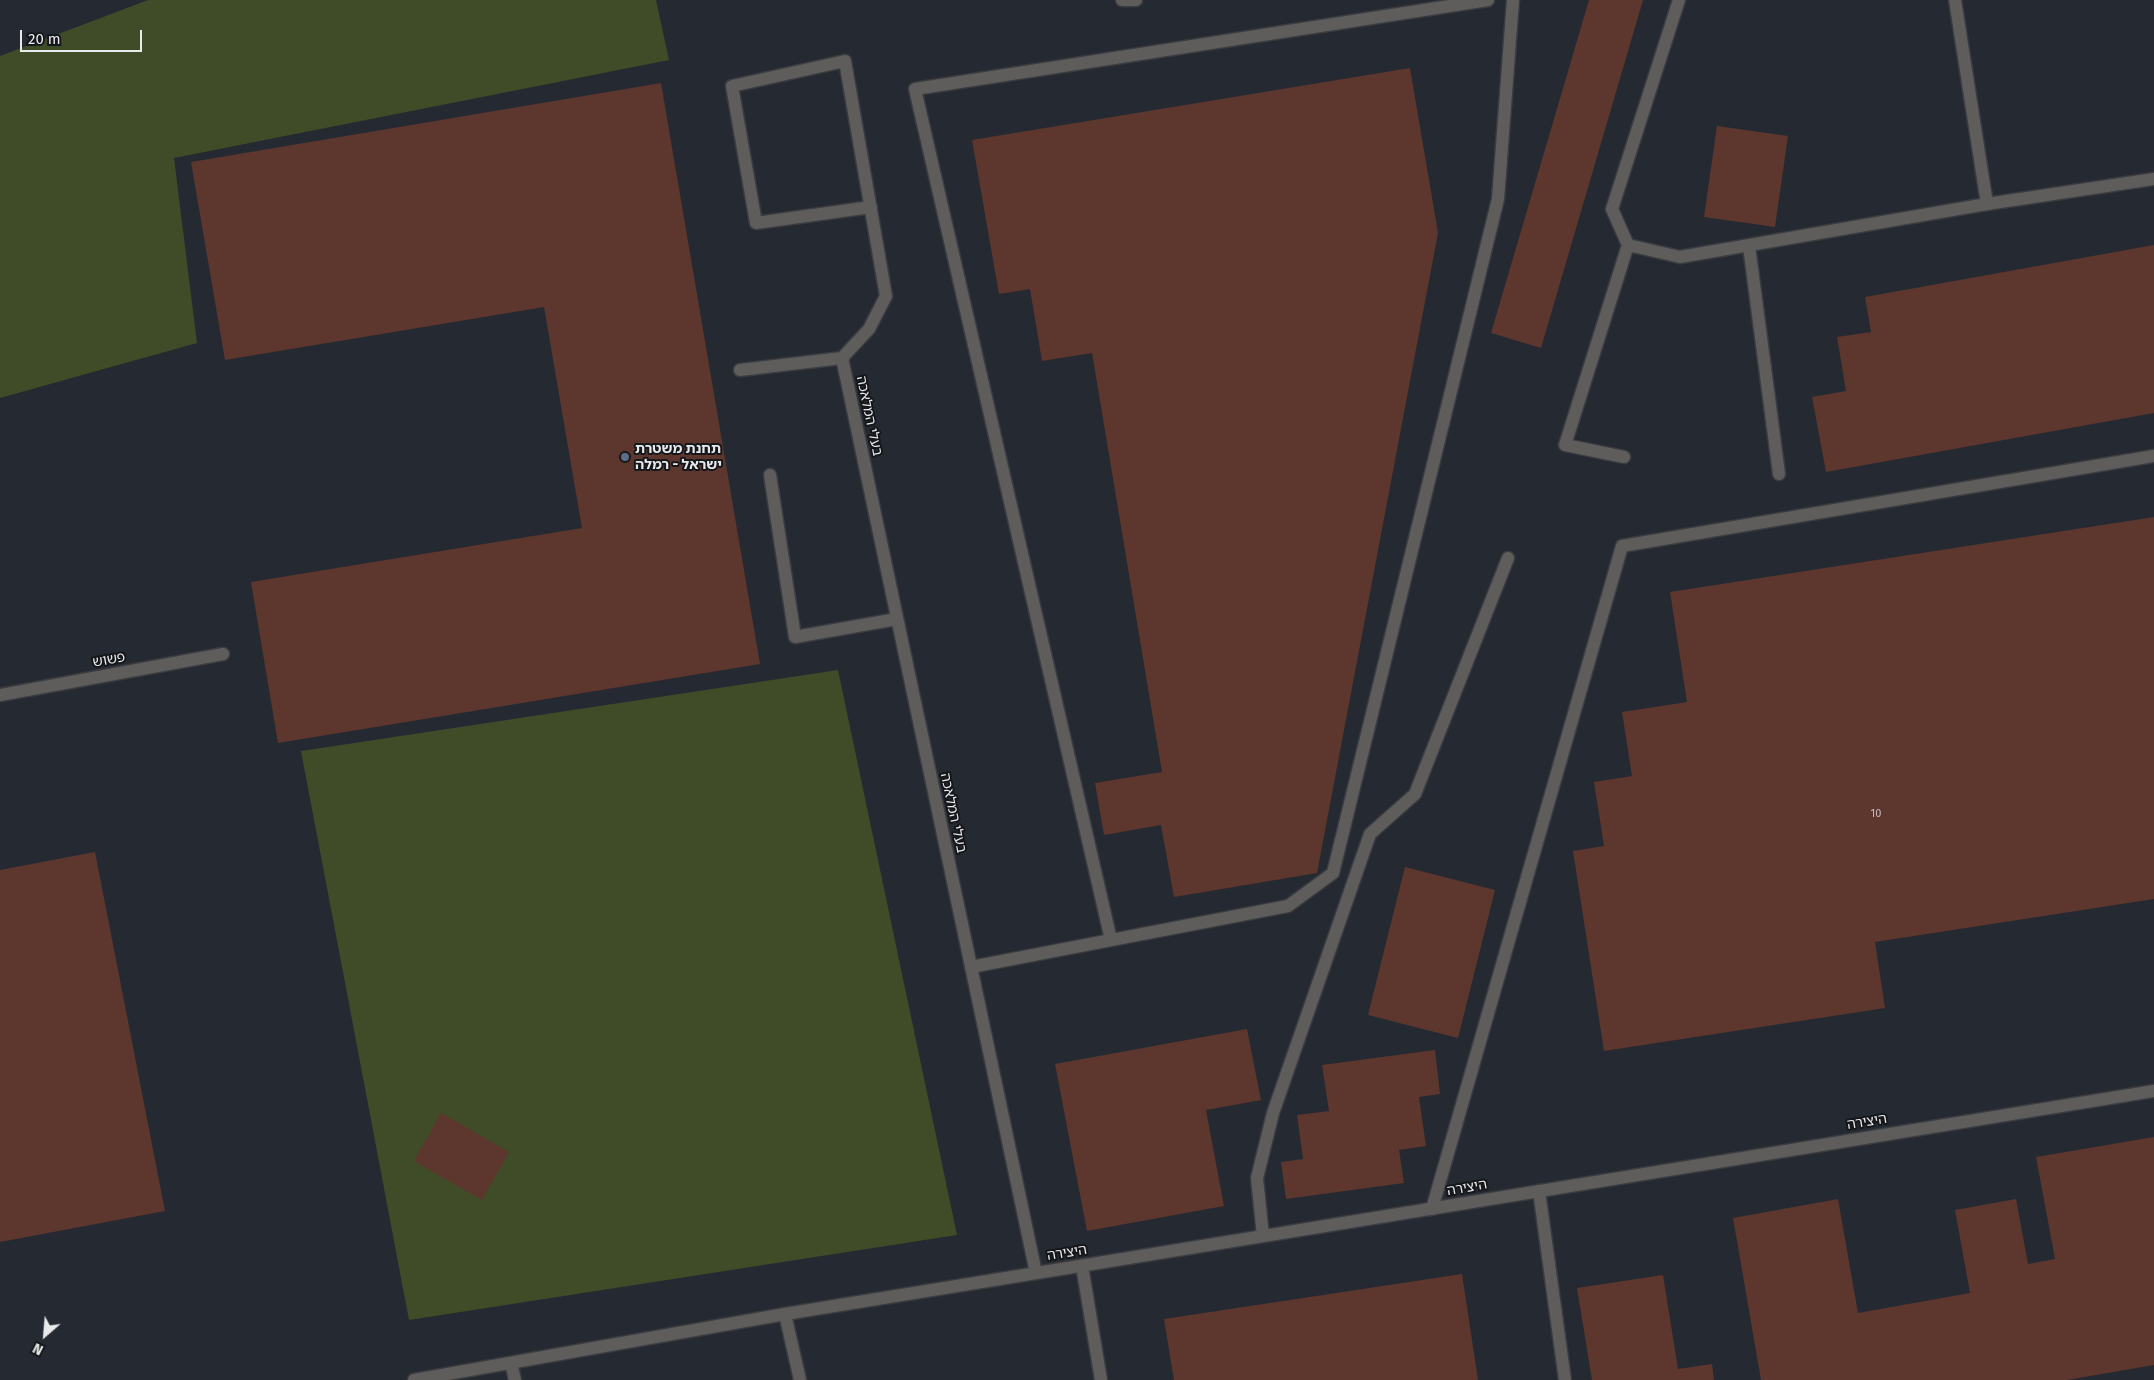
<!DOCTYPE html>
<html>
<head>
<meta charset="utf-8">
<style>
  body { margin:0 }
  #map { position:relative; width:2154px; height:1380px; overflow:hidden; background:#1e2024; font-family:"Fira Sans",sans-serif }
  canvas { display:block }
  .north { position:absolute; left:20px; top:1310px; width:50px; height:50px; -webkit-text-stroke:4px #15171a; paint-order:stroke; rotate:207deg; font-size:14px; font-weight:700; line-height:20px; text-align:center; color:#e7e9eb }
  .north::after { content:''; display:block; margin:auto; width:18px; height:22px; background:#e7e9eb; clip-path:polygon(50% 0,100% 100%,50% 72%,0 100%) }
  .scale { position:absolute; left:20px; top:30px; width:122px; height:22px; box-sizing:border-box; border:2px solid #e7e9eb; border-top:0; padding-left:6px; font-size:15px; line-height:18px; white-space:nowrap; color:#e7e9eb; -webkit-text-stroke:4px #15171a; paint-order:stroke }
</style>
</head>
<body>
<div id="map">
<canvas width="2154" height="1380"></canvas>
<div class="north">N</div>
<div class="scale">20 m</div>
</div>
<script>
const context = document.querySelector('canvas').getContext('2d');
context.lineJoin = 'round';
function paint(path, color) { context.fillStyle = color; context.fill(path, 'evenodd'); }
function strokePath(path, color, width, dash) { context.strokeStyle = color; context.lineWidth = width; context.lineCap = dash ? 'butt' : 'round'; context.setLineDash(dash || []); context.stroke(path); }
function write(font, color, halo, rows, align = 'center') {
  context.font = font + ' "Fira Sans","Noto Sans Hebrew",sans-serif'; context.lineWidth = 4; context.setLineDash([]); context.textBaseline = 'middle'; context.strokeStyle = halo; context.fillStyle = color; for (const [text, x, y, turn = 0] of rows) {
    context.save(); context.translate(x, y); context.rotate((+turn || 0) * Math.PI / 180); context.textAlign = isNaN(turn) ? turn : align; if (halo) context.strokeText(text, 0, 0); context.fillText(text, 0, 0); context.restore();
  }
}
paint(new Path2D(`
  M0 0H2154V1380H0Z`), '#242932');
paint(new Path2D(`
  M148 0H656L669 60 174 158 197 343 0 398V56Z
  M838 670 957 1235 409 1320 301 751Z`), '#404b28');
paint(new Path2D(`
  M1589 0H1643L1541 348 1491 333Z
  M1410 68 1438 233 1317 873 1174 897 1161 825 1104 835 1095 783 1162 772 1092 353 1042 361 1030 289 999 294 972 140Z
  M661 83 760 664 278 743 251 582 582 528 544 307 225 360 191 162Z
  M1717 126 1788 136 1775 227 1704 217Z
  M2154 245V413L1826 472 1812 397 1846 391 1837 337 1871 332 1865 297Z
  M2154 517V899L1875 942 1885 1008 1604 1051 1573 851 1604 846 1594 782 1632 776 1622 712 1687 702 1670 592Z
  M95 852 165 1211 0 1242V870Z
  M1405 867 1495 890 1458 1038 1368 1015Z
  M1247 1029 1261 1100 1206 1110 1224 1206 1087 1231 1055 1064Z
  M1435 1050 1440 1094 1419 1097 1426 1146 1399 1150 1404 1183 1286 1199 1281 1162 1303 1159 1297 1115 1329 1111 1322 1065Z
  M441 1113 509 1152 482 1200 414 1161Z
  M2154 1137V1365L2067 1380H1761L1733 1218 1838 1199 1858 1313 1970 1293 1955 1210 2016 1199 2028 1264 2055 1259 2036 1157Z
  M1462 1274 1478 1380H1174L1164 1319Z
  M1663 1275 1678 1369 1712 1364 1714 1380H1592L1577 1288Z`), '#5d372d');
const lane = new Path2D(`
  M1122 0H1136
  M1679 0 1612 209 1628 245 1680 257 1987 204
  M1955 0 1987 204 2154 179
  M1749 246 1779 474
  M740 370 842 358 869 329 886 296 845 61 732 86 756 223 871 207
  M1624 457 1565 445 1628 245
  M770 475 795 637 897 619
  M1111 940 915 89 1488 0
  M971 967 1288 906 1333 873 1498 199 1513 0
  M1539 1191 1565 1380
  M1432 1209 1622 546 2154 456
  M1263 1236 1257 1178 1273 1113 1370 834 1415 794 1508 558
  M1082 1266 1101 1380
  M511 1363 515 1380
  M414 1380 785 1314 800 1380`);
const street = new Path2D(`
  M842 358 1036 1273
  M0 695 223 654
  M785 1314 2154 1091`);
strokePath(lane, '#3a3c40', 15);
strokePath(street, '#3a3c40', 15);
strokePath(lane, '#5f5d5c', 12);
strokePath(street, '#5f5d5c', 12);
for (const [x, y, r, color] of [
  [625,457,5,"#5c6f8a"]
]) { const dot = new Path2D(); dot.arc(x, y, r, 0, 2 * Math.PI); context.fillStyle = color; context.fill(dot); strokePath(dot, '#15171a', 2); }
write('11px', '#c4bcbc', null, [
  ["10",1876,814]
]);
write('14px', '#e7e9eb', '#15171a', [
  ["בעלי המלאכה",869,416,78],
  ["פשוש",109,660,-10],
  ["בעלי המלאכה",953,813,78],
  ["היצירה",1867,1122,-9],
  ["היצירה",1467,1188,-10],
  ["היצירה",1067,1253,-9]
]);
write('bold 14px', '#e7e9eb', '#15171a', [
  ["תחנת משטרת",635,449],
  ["ישראל - רמלה",635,465]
], 'left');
</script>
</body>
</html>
